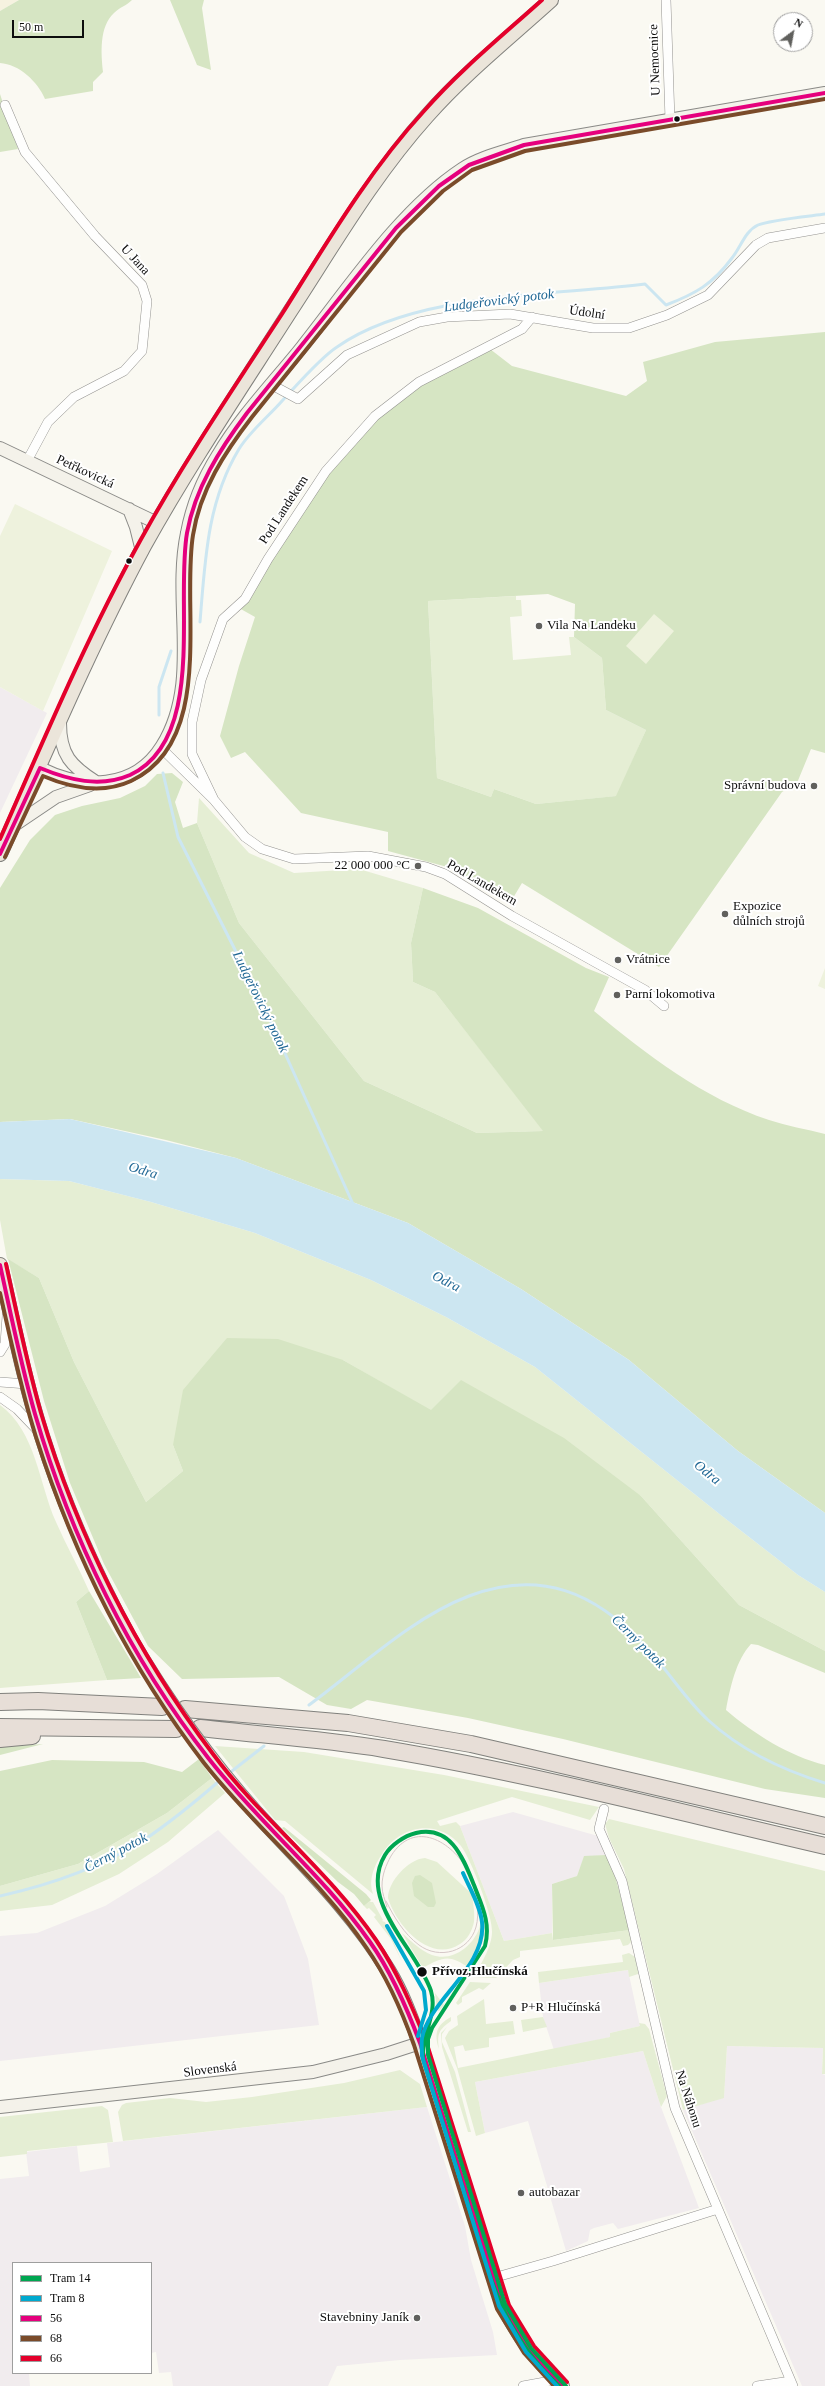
<!DOCTYPE html>
<html>
<head>
<meta charset="utf-8">
<style>
  body { margin:0 }
  #map { position:relative; width:825px; height:2386px; overflow:hidden; background:#faf9f2; font-family:Georgia,serif }
  canvas { display:block }
  .legend { position:absolute; left:12px; top:2262px; width:140px; height:112px; box-sizing:border-box; background:#fff; border:1px solid #9e9e9e; margin:0; padding:5px 7px; list-style:none; font-size:12px; color:#0d0d0d }
  .legend li { display:flex; align-items:center; gap:8px; height:20px }
  .legend b { width:20px; border:1px solid #9e9e9e }
  .north { position:absolute; left:773px; top:12px; width:40px; height:40px; box-sizing:border-box; background:#fff; border:1px solid #9e9e9e; border-radius:50%; rotate:32deg; font-size:11px; font-weight:700; line-height:16px; text-align:center; color:#0d0d0d }
  .north::after { content:''; display:block; margin:auto; width:14px; height:18px; background:#60605d; clip-path:polygon(50% 0,100% 100%,50% 72%,0 100%) }
  .scale { position:absolute; left:12px; top:20px; width:72px; height:18px; box-sizing:border-box; border:2px solid #0d0d0d; border-top:0; padding-left:5px; font-size:12px; line-height:14px; white-space:nowrap; color:#0d0d0d; -webkit-text-stroke:3px #fff; paint-order:stroke }
</style>
</head>
<body>
<div id="map">
<canvas width="825" height="2386"></canvas>
<ul class="legend">
<li><b style="height:5px;background:#00a651"></b>Tram 14</li>
<li><b style="height:5px;background:#00a9ce"></b>Tram 8</li>
<li><b style="height:5px;background:#e5007d"></b>56</li>
<li><b style="height:5px;background:#7a4b2a"></b>68</li>
<li><b style="height:5px;background:#e4002b"></b>66</li>
</ul>
<div class="north">N</div>
<div class="scale">50 m</div>
</div>
<script>
const context = document.querySelector('canvas').getContext('2d');
context.lineJoin = 'round';
function paint(path, color) { context.fillStyle = color; context.fill(path, 'evenodd'); }
function strokePath(path, color, width, dash) { context.strokeStyle = color; context.lineWidth = width; context.lineCap = dash ? 'butt' : 'round'; context.setLineDash(dash || []); context.stroke(path); }
function write(font, color, halo, rows, align = 'center') {
  context.font = font + ' Georgia,serif'; context.lineWidth = 4; context.setLineDash([]); context.textBaseline = 'middle'; context.strokeStyle = halo; context.fillStyle = color; for (const [text, x, y, turn = 0] of rows) {
    context.save(); context.translate(x, y); context.rotate((+turn || 0) * Math.PI / 180); context.textAlign = isNaN(turn) ? turn : align; if (halo) context.strokeText(text, 0, 0); context.fillText(text, 0, 0); context.restore();
  }
}
paint(new Path2D(`
  M0 687 47 713 0 813Z
  M513 1812 598 1836 605 1855 584 1857 577 1876 552 1884V1933L504 1941 460 1826Z
  M218 1830 284 1896 308 1959 319 2025 0 2061V1936L37 1933 105 1906 157 1874Z
  M628 1970 640 2026 610 2033 611 2037 554 2050 543 2017 539 1983Z
  M727 2046 823 2048 822 2074 825 2075V2386H802L683 2110 724 2097Z
  M643 2051 661 2107 699 2208 618 2229 613 2223 594 2228 590 2230 588 2241 566 2251 528 2121 485 2133 475 2082Z
  M427 2107 465 2226 471 2260 493 2332 497 2355 400 2360 337 2366 328 2386H173L171 2372 159 2373 156 2352 151 2353V2263H13V2373H29L30 2386H0V2179L29 2176 26 2152 77 2146 80 2172 110 2167 107 2143Z`), '#f1ecee');
paint(new Path2D(`
  M0 0H19L0 11Z`), '#f6f2e0');
paint(new Path2D(`
  M516 596V600H521L522 616 510 617 513 660 571 655 569 637H574L602 658 606 710 646 730 617 796 536 804 494 789 491 797 437 778 428 601Z
  M199 798 249 853 294 873 359 869 423 888 411 943 413 982 435 992 544 1131 477 1133 364 1081 239 923 197 823Z
  M0 1179 69 1181 151 1202 255 1233 371 1280 446 1317 535 1367 722 1516 798 1575 825 1592V1651L739 1605 641 1496 431 1411 343 1360 173 1445 183 1471 146 1502 74 1362 39 1278 7 1259 0 1220Z
  M0 1405C36 1431 39 1484 56 1522 66 1545 79 1568 89 1591L76 1602 107 1680 0 1688Z
  M215 1746 304 1752 444 1775 599 1807 590 1820 512 1797 437 1821 440 1826 456 1822 460 1826 504 1941 552 1933 553 1940 630 1930 632 1941 628 1945 623 1946 620 1939 520 1951V1957L513 1960 496 1978 473 1977C480 1967 492 1946 492 1932 493 1916 471 1859 461 1846 438 1818 400 1825 382 1854 374 1866 368 1880 373 1894L285 1821 275 1820Z
  M212 1778 225 1793 168 1842 119 1874 52 1905 0 1911V1886L78 1864 167 1813Z
  M609 1819 825 1871V2074H822L823 2048 727 2046 724 2098 683 2110 624 1869 609 1838 605 1824Z
  M425 1858 437 1862 472 1894C473 1903 475 1913 474 1922 472 1931 468 1939 460 1944 430 1964 396 1925 388 1898 388 1882 408 1859 425 1858Z
  M371 1900 370 1902H373L383 1920 382 1921 385 1922 402 1962 391 1939 374 1917 376 1915 369 1908 367 1909 364 1906Z
  M481 1911C491 1932 480 1950 469 1968 449 1954 443 1957 423 1968L402 1933C411 1941 421 1951 432 1955 452 1962 472 1947 479 1929 481 1924 480 1917 481 1911Z
  M629 1953 635 1957 638 1971V1974L629 1977 628 1970 539 1983 538 1972 623 1962 622 1955Z
  M470 1982 491 1983 483 1990 479 1988 462 1997V2002L458 2005 456 2003Z
  M435 1993 444 2005 439 2011 437 2010Z
  M484 1999 486 2024 513 2021 515 2034 489 2038V2047L465 2051 463 2045 454 2047 458 2068 610 2037V2033L640 2026 639 2023 645 2024 649 2029 667 2096 661 2107 643 2051 475 2082 485 2133 476 2136 457 2068 445 2038 449 2031 458 2025 457 2016Z
  M451 2017V2021C438 2030 437 2035 439 2049 434 2034 436 2025 451 2017Z
  M543 2017 547 2027 523 2032 521 2020Z
  M447 2027 442 2034V2042L455 2072 471 2132H468L442 2047 441 2033Z
  M400 2070 420 2084 427 2107 123 2141 118 2112 122 2105 126 2103 170 2098 206 2102 252 2097 344 2083Z
  M102 2106 108 2110 113 2142 27 2151V2154L0 2157V2117Z`), '#e5eed4');
paint(new Path2D(`
  M19 0H132C126 6 120 7 114 13 99 27 101 53 103 72L93 82V91L45 99C38 82 19 64 0 63V11Z
  M170 0H204L202 8 211 70 197 65Z
  M0 94 18 149 0 152Z
  M825 332V753L811 749 797 783 782 792 659 967 522 883 510 903 451 868 388 851V832L301 813 245 752 231 758 220 736 239 666 255 617 239 608C282 542 321 470 379 417 411 387 452 369 490 349L512 366 626 396 647 381 643 362 715 342ZM548 594 575 604 574 637 602 658 606 710 646 730 616 796 536 804 494 789 491 797 437 778 428 601Z
  M172 773 183 782 175 802 183 828 197 823 239 923 364 1081 477 1133 543 1131 435 992 413 982 411 943 423 888 478 908 586 968 609 977 594 1011C647 1055 703 1098 769 1120 787 1126 806 1129 825 1134V1513L738 1451 629 1360 521 1289 408 1223 236 1158 166 1140 70 1119 0 1122V888L30 840 55 815 82 806 120 798 145 786 157 774Z
  M8 1259 39 1278 74 1362 146 1502 183 1471 173 1445 183 1390 227 1338 278 1339 343 1360 431 1410 461 1380 564 1438 641 1496 739 1605 825 1651V1673L758 1645 751 1644C736 1660 730 1688 726 1710 754 1734 789 1756 825 1765V1798L765 1789 563 1739 468 1718 367 1700 351 1709 327 1705 279 1677 182 1679 148 1646 104 1564 70 1483 44 1401Z
  M89 1591 141 1678 107 1680 76 1602Z
  M43 1744 0 1755V1747Z
  M199 1759 212 1778 167 1813 78 1864 0 1886V1771L52 1760 144 1762 182 1772Z
  M284 1827 366 1894 371 1900 364 1906 354 1894 338 1882 282 1828Z
  M605 1855 613 1869 630 1930 553 1940 552 1884 577 1876 584 1856Z
  M420 1875 432 1883 436 1903 434 1907H428L414 1896 412 1883 415 1876Z`), '#d6e5c3');
paint(new Path2D(`
  M15 504 112 551 43 711 0 687V536Z
  M654 614 674 631 646 664 626 646Z
  M825 968V989L818 986Z`), '#eef2dd');
paint(new Path2D(`
  M70 1119 236 1158 408 1223 521 1289 629 1360 738 1451 825 1513V1592L798 1575 722 1516 535 1367 446 1317 371 1280 255 1233 151 1202 69 1181 0 1179V1122Z`), '#cce6f1');
strokePath(new Path2D(`
  M200 622C205 561 207 502 239 449 250 431 269 416 282 401 297 385 320 358 337 347 416 292 552 296 645 284L666 305C695 294 713 284 732 258 741 247 745 231 758 225 769 220 811 216 825 214
  M159 715V687L171 651
  M163 773 178 837 265 1009 353 1204
  M309 1705C358 1669 411 1618 469 1596 540 1569 595 1592 645 1646 667 1669 684 1698 708 1720 741 1750 782 1770 825 1783
  M232 1771 264 1746
  M0 1896C49 1885 101 1867 144 1840 169 1823 195 1802 218 1782`), '#cce6f1', 3);
const street = new Path2D(`
  M666 0 670 120
  M5 105 25 152 95 236 142 285 147 301 142 351 124 371 74 397 48 422 27 461
  M272 385 298 399 347 355 419 322 447 317 510 314 593 328H629L667 315 708 295 756 245 768 238 825 228
  M161 748 214 800 245 837 262 849 294 859 368 856 426 867 445 874 512 916 645 990 664 1006
  M214 800 192 754V722L201 680 223 619 245 599 268 559 326 471 375 416 419 382 522 329 532 317
  M0 1352 5 1344 7 1316
  M0 1382 27 1384
  M0 1397 17 1409 39 1432
  M604 1809 599 1829 622 1881 675 2108 793 2386
  M493 2278 553 2261 718 2209
  M523 2386 556 2380
  M757 2386 791 2381`);
const secondary = new Path2D(`
  M0 448 157 523
  M129 509 136 527 142 551
  M60 723C60 755 71 766 96 782
  M40 768C82 789 134 791 162 746 202 682 172 603 187 533 192 506 203 479 218 455 241 416 274 382 302 347 348 289 400 210 462 169 480 157 503 152 524 145L825 93
  M13 826 56 797 90 785
  M0 2107 313 2072 386 2054 420 2043 503 2307C518 2338 537 2363 563 2386`);
const primary = new Path2D(`
  M0 854C46 751 91 645 144 546 189 465 241 388 291 310 334 244 374 175 427 116 464 74 509 38 551 0
  M0 1265C13 1322 24 1380 42 1436 64 1506 94 1572 129 1637
  M257 1814C303 1864 353 1912 388 1970 402 1993 411 2018 420 2043`);
const highway = new Path2D(`
  M0 1702 38 1701 162 1707
  M185 1709 348 1723 471 1744 825 1826
  M0 1727 176 1729
  M200 1728C261 1735 323 1739 384 1749 533 1774 678 1812 825 1846
  M0 1739 32 1736`);
strokePath(street, '#949390', 10);
strokePath(secondary, '#8a8a87', 14);
strokePath(primary, '#81817d', 16);
strokePath(highway, '#81817d', 18);
strokePath(street, '#fefefd', 9);
strokePath(secondary, '#f4f2ea', 12);
strokePath(primary, '#ebe5da', 14);
strokePath(highway, '#e7ded7', 16);
strokePath(new Path2D(`
  M386 1901C394 1917 404 1934 419 1945 439 1960 469 1952 476 1927 480 1913 476 1895 473 1881
  M387 1907C385 1900 382 1893 382 1886 382 1875 386 1865 391 1856 414 1819 452 1841 468 1871`), '#d5c7c7', 1);
const primaryBridge = new Path2D(`
  M129 1637C166 1700 208 1759 257 1814`);
strokePath(primaryBridge, '#81817d', 16, []);
strokePath(primaryBridge, '#ebe5da', 14);
strokePath(new Path2D(`
  M0 854 40 768C69 780 100 788 130 775 207 739 175 602 187 533 195 488 220 449 247 413L396 228 439 186 469 165 524 145 825 93
  M0 1265C11 1315 21 1365 35 1414 71 1538 130 1658 209 1759 259 1823 323 1875 370 1942 392 1973 407 2008 420 2043L503 2307 529 2350 563 2386`), '#e5007d', 4);
strokePath(new Path2D(`
  M5 857 43 776C71 788 103 794 131 781 216 741 181 608 193 535 200 490 225 452 252 417L401 232 443 191 472 170 525 151 825 99
  M0 1293C11 1341 21 1390 36 1437 73 1553 129 1666 204 1763 254 1827 320 1879 366 1947 387 1977 402 2011 414 2045L497 2309 524 2353 554 2386`), '#7a4b2a', 4);
strokePath(new Path2D(`
  M0 839C44 739 87 637 140 541 183 463 233 389 282 314 326 244 368 172 424 111 460 70 502 36 542 0
  M6 1264C17 1314 27 1364 41 1413 77 1535 136 1652 213 1754 262 1820 329 1871 376 1940 397 1971 412 2006 426 2041L509 2305 534 2346 567 2382`), '#e4002b', 4);
strokePath(new Path2D(`
  M559 2386C501 2332 489 2274 467 2201 452 2154 438 2106 423 2059 421 2035 438 2014 431 1991 417 1949 357 1901 385 1855 391 1845 404 1836 416 1833 451 1825 463 1858 474 1885 482 1906 491 1923 485 1946L432 2028 428 2039V2055L505 2304 531 2348 566 2386`), '#00a651', 4);
strokePath(new Path2D(`
  M463 1873C470 1889 480 1905 482 1922 487 1967 429 2000 422 2038 421 2043 422 2050 422 2056L499 2306 526 2352 557 2386
  M387 1926 424 1991 426 2010 418 2036`), '#00a9ce', 4);
for (const [x, y, r, color] of [
  [677,119,3.5,"#0d0d0d"],
  [129,561,3.5,"#0d0d0d"],
  [539,626,4,"#60605d"],
  [814,786,4,"#60605d"],
  [418,866,4,"#60605d"],
  [725,914,4,"#60605d"],
  [618,960,4,"#60605d"],
  [617,995,4,"#60605d"],
  [422,1972,5.5,"#0d0d0d"],
  [513,2008,4,"#60605d"],
  [521,2193,4,"#60605d"],
  [417,2318,4,"#60605d"]
]) { const dot = new Path2D(); dot.arc(x, y, r, 0, 2 * Math.PI); context.fillStyle = color; context.fill(dot); strokePath(dot, '#fff', 1.5); }
write('13px', '#0d0d0d', '#fff', [
  ["U Nemocnice",655,60,-92],
  ["U Jana",135,260,47],
  ["Údolní",587,313,8],
  ["Petřkovická",85,472,25],
  ["Pod Landekem",284,510,-57],
  ["Pod Landekem",482,883,30],
  ["Slovenská",210,2070,-7],
  ["Na Náhonu",688,2099,72]
]);
write('13px', '#0d0d0d', '#fff', [
  ["Vila Na Landeku",547,626],
  ["Správní budova",806,786,"right"],
  ["22 000 000 °C",410,866,"right"],
  ["Expozice",733,907],
  ["důlních strojů",733,922],
  ["Vrátnice",626,960],
  ["Parní lokomotiva",625,995],
  ["P+R Hlučínská",521,2008],
  ["autobazar",529,2193],
  ["Stavebniny Janík",409,2318,"right"]
], 'left');
write('bold 13px', '#0d0d0d', '#fff', [
  ["Přívoz,Hlučínská",432,1972]
], 'left');
write('italic 14px', '#216895', '#fff', [
  ["Ludgeřovický potok",499,301,-7],
  ["Ludgeřovický potok",260,1002,64],
  ["Odra",143,1171,17],
  ["Odra",446,1282,27],
  ["Odra",707,1473,39],
  ["Černý potok",638,1642,45],
  ["Černý potok",116,1853,-28]
]);
</script>
</body>
</html>
